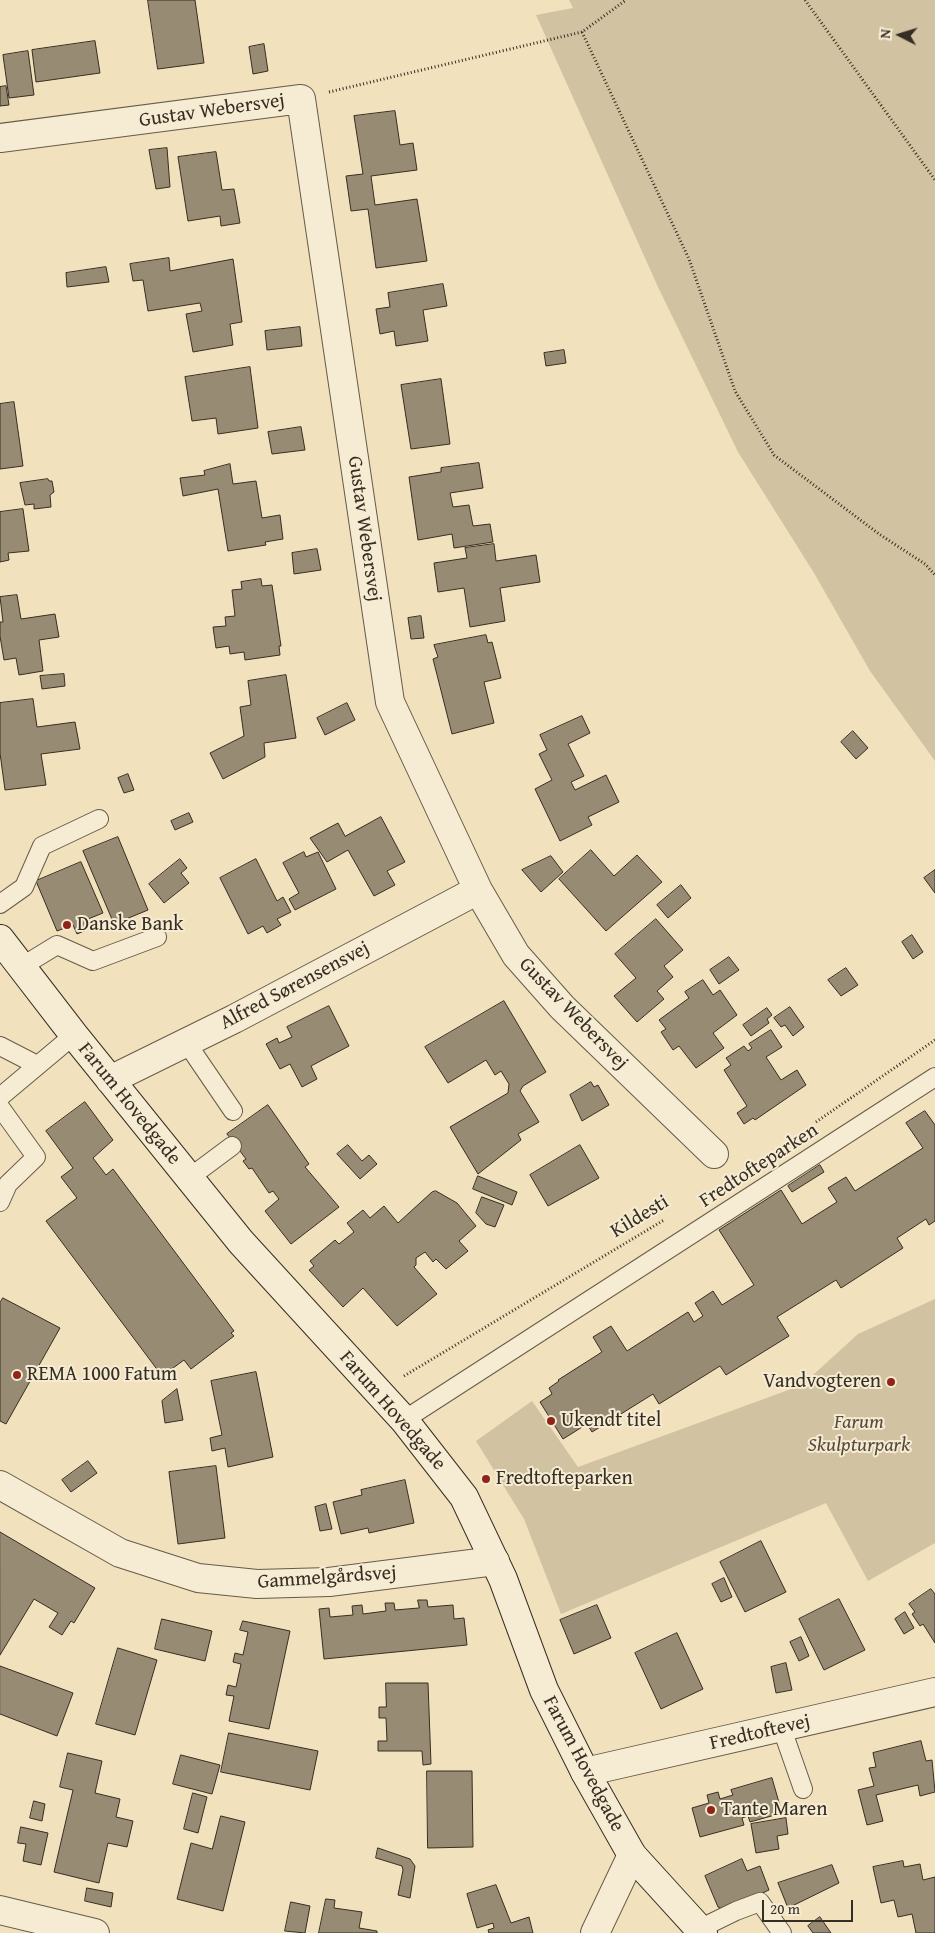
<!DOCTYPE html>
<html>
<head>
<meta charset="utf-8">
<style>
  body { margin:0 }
  #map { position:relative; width:935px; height:1933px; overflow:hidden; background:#f1e1bc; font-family:"Gentium Book Plus",serif }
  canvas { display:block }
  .north { position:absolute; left:875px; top:10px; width:50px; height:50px; -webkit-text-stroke:4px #f6ecd3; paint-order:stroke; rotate:275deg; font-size:14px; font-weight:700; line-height:20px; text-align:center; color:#372e23 }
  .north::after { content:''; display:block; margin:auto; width:18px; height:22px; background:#372e23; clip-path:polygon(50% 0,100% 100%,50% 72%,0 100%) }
  .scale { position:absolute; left:762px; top:1900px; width:91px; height:22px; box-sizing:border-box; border:2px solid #372e23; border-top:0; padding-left:6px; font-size:15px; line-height:18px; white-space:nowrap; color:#372e23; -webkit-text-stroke:4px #f6ecd3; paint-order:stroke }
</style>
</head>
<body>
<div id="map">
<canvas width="935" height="1933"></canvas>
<div class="north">N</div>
<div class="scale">20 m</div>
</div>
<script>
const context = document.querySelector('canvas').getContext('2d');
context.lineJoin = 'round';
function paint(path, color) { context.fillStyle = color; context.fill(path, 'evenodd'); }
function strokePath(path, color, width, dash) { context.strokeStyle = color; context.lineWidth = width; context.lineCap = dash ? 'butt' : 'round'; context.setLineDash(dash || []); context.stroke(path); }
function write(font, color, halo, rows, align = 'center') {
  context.font = font + ' "Gentium Book Plus",serif'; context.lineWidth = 4; context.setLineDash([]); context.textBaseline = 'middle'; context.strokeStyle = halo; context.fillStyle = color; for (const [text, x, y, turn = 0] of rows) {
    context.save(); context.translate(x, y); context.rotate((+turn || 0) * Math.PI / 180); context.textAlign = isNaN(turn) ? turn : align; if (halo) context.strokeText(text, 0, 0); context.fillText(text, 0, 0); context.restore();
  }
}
paint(new Path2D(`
  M569 0H935V761L870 671 814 573 738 452 658 287 536 15 573 8Z
  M935 1299V1543L868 1581 826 1503 561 1614 524 1519 476 1441 532 1401 578 1467 802 1385 858 1334Z`), '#d1c3a2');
const building = new Path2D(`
  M148 0H195L204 63 158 69Z
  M95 41 100 73 36 82 32 50Z
  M264 44 268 71 253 74 249 47Z
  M28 51 34 95 9 98 3 55Z
  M6 86 9 105 0 106V87Z
  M395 111 400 145 413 143 417 170 371 176 375 205 417 199 427 261 376 268 368 209 351 211 346 176 363 174 354 116Z
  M167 148 170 187 156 189 149 150Z
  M216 152 222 190 234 189 240 223 221 226 220 216 188 221 178 157Z
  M169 258 170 271 233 259 242 322 230 324 233 345 193 352 186 314 202 311 200 303 148 311 143 280 133 281 130 264Z
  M106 267 109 282 67 287 66 273Z
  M443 284 447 306 423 310 428 341 396 346 394 331 380 334 376 309 390 307 388 293Z
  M300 327 302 346 267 350 265 331Z
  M564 350 566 363 546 366 544 353Z
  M250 367 258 428 218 434 216 418 192 421 185 377Z
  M441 379 450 444 411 449 401 385Z
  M14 402 23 466 0 469V404Z
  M301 427 305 450 272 454 268 432Z
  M479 463 483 488 450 493 453 507 469 505 473 526 490 524 493 542 454 548 452 534 418 540 409 477 441 472V468Z
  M230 464 233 484 256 481 262 518 280 515 283 539 265 542 266 545 228 551 218 489 183 496 180 478 205 475 204 471Z
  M48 479 49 481H52L54 492 50 495 51 507 34 509V504L25 505 20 483Z
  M23 509 29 551 8 553 9 560 0 562V512Z
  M494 544 496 561 536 555 540 582 500 588 505 621 470 627 464 588 438 592 434 563 467 558 465 548Z
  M317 549 321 570 294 574 292 553Z
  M261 579 262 586 272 585 281 646H279L280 655 245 660 244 652 230 654 229 646 216 648 213 627 226 626 225 617 235 616 232 590 242 589 241 582Z
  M17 595 21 619 55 614 59 637 39 640 43 671 19 675 16 658 4 660 0 636V622H3L0 597Z
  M421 616 424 638 411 639 408 618Z
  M486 635 488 643 492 642 501 678 484 682 494 723 452 734 433 659 438 657 434 645Z
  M64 674 65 686 42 689 40 676Z
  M286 675 296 738 264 743 265 757 223 779 210 753 244 736 240 707 251 705 248 681Z
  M33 699 37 727 75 722 80 749 41 754 46 785 5 790 0 753V703Z
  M347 703 355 720 325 735 317 718Z
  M582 716 590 733 568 744 584 776 571 782 575 790 606 775 619 802 588 817 592 825 560 841 535 789 552 780 539 754 547 750 540 735Z
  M853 731 868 748 856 759 841 742Z
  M128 774 134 790 124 793 118 778Z
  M189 813 193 822 175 830 171 821Z
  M381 817 405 862 387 871 395 885 374 896 348 850 327 862 310 838 338 823 345 836Z
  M118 837 148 910 114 924 83 851Z
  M591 850 614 876 637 855 662 882 606 931 559 879Z
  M304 852 306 857 318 852 336 889 295 910 289 899 299 893 283 863Z
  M551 856 563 872 541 892 522 870Z
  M180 859 187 868 181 873 189 883 164 903 149 884Z
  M256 859 277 901 283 897 291 912 277 919 281 925 267 933 263 926 248 934 220 878Z
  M81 862 103 913 88 919 91 928 77 934 73 925 57 931 36 881Z
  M935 870V893L924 878Z
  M681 885 691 898 668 918 657 905Z
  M656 919 683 950 664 966 673 977 657 991 664 999 637 1022 614 996 636 978 615 954Z
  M912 935 923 952 913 959 902 942Z
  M729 957 739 970 719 984 710 970Z
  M846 968 858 985 841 996 828 980Z
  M703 980 713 995 720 990 737 1015 713 1033 724 1048 696 1068 679 1046 673 1050 661 1032 666 1029 659 1020 689 998 685 992Z
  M504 1001 546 1072 523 1086 520 1091 539 1122 518 1134 521 1140 478 1174 450 1127 508 1093 509 1084 501 1071 495 1075 486 1060 448 1083 425 1047Z
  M329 1006 349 1046 311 1066 317 1079 302 1087 290 1064 280 1069 266 1044 277 1038 279 1043 292 1037 287 1027Z
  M790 1007 804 1027 793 1036 785 1025 781 1027 774 1018Z
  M767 1008 772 1015 767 1019 769 1023 751 1036 743 1025Z
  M771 1030 782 1047 766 1057 781 1080 797 1070 806 1085 755 1120 753 1118 744 1124 737 1113 747 1106 724 1070 731 1065 726 1058 744 1046 748 1051 752 1048 749 1044Z
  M591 1082 594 1087 598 1085 609 1105 582 1121 570 1095Z
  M85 1102 113 1140 93 1158 106 1175 113 1169 234 1331 231 1333 234 1336 191 1369 184 1360 162 1376 46 1221 77 1198 61 1177 73 1168 46 1131Z
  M268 1105 309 1164 305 1167 339 1207 291 1244 265 1211 279 1199 273 1191 269 1193 252 1168 249 1169 243 1161 246 1159 227 1134Z
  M925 1111 935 1125V1221L929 1225 926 1219 897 1238 903 1248 841 1288 836 1280 777 1317 789 1336 726 1375 720 1366 659 1404 653 1394 592 1432 587 1424 563 1439 540 1402 552 1394 549 1388 559 1381 558 1380 602 1352 593 1337 611 1326 627 1351 688 1312 694 1322 703 1316 695 1303 713 1291 722 1305 754 1285 719 1230 781 1190 802 1224 837 1202 828 1188 846 1177 855 1191 923 1148 906 1123Z
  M348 1145 362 1161 369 1155 377 1164 360 1179 337 1154Z
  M580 1145 599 1178 548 1206 530 1175Z
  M820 1165 824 1172 792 1192 788 1186Z
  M478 1176 517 1192 512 1205 473 1189Z
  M436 1191 457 1203 476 1226 459 1241 468 1251 446 1269 436 1259 433 1262 425 1252 416 1258V1265L414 1267 437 1294 397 1326 363 1288 343 1307 309 1270 314 1266 310 1261 335 1240 339 1244 354 1232 347 1223 363 1210 370 1218 384 1206 398 1223 432 1192Z
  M482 1197 504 1205 495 1227 486 1224 476 1213Z
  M3 1298 60 1328 6 1424 0 1421V1303Z
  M256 1372 273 1457 228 1467 225 1448 212 1451 210 1438 222 1435 211 1381Z
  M177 1389 183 1420 165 1423 162 1401Z
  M88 1461 97 1473 71 1492 62 1480Z
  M216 1466 225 1538 178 1544 169 1472Z
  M405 1480 414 1523 369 1533 368 1528 341 1534 333 1502 362 1495 361 1490Z
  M326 1504 332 1529 320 1531 315 1507Z
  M0 1532 95 1588 74 1623 71 1621 62 1635 49 1627 58 1613 34 1599 0 1655Z
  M761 1541 786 1592 745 1612 720 1562Z
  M724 1578 732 1597 721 1602 712 1584Z
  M931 1589 935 1594V1643L923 1624 920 1626 912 1614 915 1612 909 1604Z
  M839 1599 865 1650 824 1670 799 1619Z
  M418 1600H427L428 1607 453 1605 454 1619 464 1618 467 1645 324 1659 319 1609 329 1608 330 1617 353 1615 352 1606 362 1605 363 1614 386 1611 385 1603H394L395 1610 419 1608Z
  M597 1605 611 1638 574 1654 560 1620Z
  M905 1612 914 1628 904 1634 895 1619Z
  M162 1619 212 1631 205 1661 155 1649Z
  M243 1621 290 1631 269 1729 229 1721 234 1696 226 1695 228 1685 236 1687 241 1664 233 1662 235 1653 243 1655 248 1632 240 1630Z
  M677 1633 703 1689 661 1709 635 1653Z
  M801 1637 809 1656 799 1661 790 1642Z
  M118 1648 157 1660 135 1735 96 1724Z
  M786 1663 792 1690 776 1693 771 1667Z
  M0 1666 73 1693 57 1736 0 1714Z
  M386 1683H428L431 1764 423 1765 422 1751H378V1741H387L386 1718H379V1707H386Z
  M229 1733 318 1751 310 1790 221 1772Z
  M921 1741 926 1761 932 1760 935 1792 920 1796 918 1785 876 1795 883 1821 867 1825 858 1790 874 1786 869 1768 876 1767 873 1753Z
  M68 1753 102 1761 95 1793 120 1799 116 1817 133 1821 127 1847 108 1843 99 1883 54 1872 73 1790 60 1787Z
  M181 1755 220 1765 212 1794 173 1784Z
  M427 1771H472L473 1847 428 1848Z
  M772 1778 782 1813 750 1822 748 1816 742 1818 744 1825 700 1837 692 1808 709 1803 707 1795 718 1792 720 1799 733 1795 731 1790Z
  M193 1793 207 1797 198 1833 184 1829Z
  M34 1801 45 1804 42 1821 30 1818Z
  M221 1816 245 1822 223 1911 177 1899 191 1843 212 1849Z
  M786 1818 788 1834 777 1836 779 1849 756 1853 751 1824Z
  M21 1827 48 1833 41 1865 23 1861 26 1844 18 1843Z
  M378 1848 410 1859 415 1866 410 1898 398 1895 403 1870 402 1866 376 1858Z
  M742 1859 747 1871 760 1866 769 1890 725 1910 718 1907 705 1876Z
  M903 1861 904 1867 920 1864 923 1880 935 1877V1933H916L912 1914 898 1917 894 1900 881 1903 873 1867Z
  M832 1865 839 1883 788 1908 778 1883Z
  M496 1885 511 1923 529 1917 533 1933H489L488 1930 494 1928 493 1923 477 1928 467 1894Z
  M87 1888 113 1893 111 1907 85 1901Z
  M326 1899 335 1900 334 1908 362 1912 359 1928 377 1931V1933H319Z
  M291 1902 310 1906 305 1933 285 1931Z
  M820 1917 831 1933H813L808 1926Z`);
paint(building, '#988b73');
strokePath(building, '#372e23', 1);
const lane = new Path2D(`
  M0 904 24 887 42 846 99 819
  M21 967 57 945 93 961 157 937
  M186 1042 233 1111
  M0 1046 37 1065
  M0 1097 74 1035
  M0 1107 36 1157 8 1184 0 1202
  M189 1178 232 1146
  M404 1420 935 1077
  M782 1729 803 1789
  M699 1929 736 1911 760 1902 782 1933`);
const street = new Path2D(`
  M0 138 301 99 390 702 478 890 516 955 562 1007 714 1154
  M110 1080 234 1019 478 890
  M0 1485 120 1553 198 1578 257 1584 329 1582 495 1561
  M585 1772 935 1692
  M0 1910 95 1933
  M595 1933 632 1855`);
const secondary = new Path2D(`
  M0 939 74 1035 241 1242 404 1420 464 1497 503 1579 544 1690 585 1772 632 1855 703 1933`);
strokePath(lane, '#665b49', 20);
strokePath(street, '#665b49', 30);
strokePath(secondary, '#372e23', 30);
strokePath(new Path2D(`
  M805 0 935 180
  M582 32 689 259 735 391 774 455 879 534 925 564 935 575
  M329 92 582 32 626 0
  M816 1122 935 1040
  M404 1376 664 1220`), '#372e23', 3, [1, 2.5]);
strokePath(lane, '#f6ecd3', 18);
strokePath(street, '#f6ecd3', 28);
strokePath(secondary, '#f6ecd3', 28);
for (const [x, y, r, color] of [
  [67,925,5,"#8f2418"],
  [17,1375,5,"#8f2418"],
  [891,1382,5,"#8f2418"],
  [551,1421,5,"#8f2418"],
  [486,1479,5,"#8f2418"],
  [711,1810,5,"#8f2418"]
]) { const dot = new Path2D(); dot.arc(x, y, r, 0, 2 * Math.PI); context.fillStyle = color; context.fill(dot); strokePath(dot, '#f6ecd3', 2); }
write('20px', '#372e23', '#f6ecd3', [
  ["Gustav Webersvej",212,111,-8],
  ["Gustav Webersvej",364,529,82],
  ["Alfred Sørensensvej",295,986,-28],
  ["Gustav Webersvej",573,1014,46],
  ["Farum Hovedgade",129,1104,51],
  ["Fredtofteparken",759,1166,-33],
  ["Kildesti",640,1217,-31],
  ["Farum Hovedgade",392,1411,49],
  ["Gammelgårdsvej",327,1578,-4],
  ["Fredtoftevej",760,1733,-13],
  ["Farum Hovedgade",583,1764,62]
]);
write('20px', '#372e23', '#f6ecd3', [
  ["Danske Bank",77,925],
  ["REMA 1000 Fatum",27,1375],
  ["Vandvogteren",881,1382,"right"],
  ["Ukendt titel",561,1421],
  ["Fredtofteparken",496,1479],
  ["Tante Maren",721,1810]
], 'left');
write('italic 20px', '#564c3c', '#f6ecd3', [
  ["Farum",859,1423],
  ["Skulpturpark",859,1446]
]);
</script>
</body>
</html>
